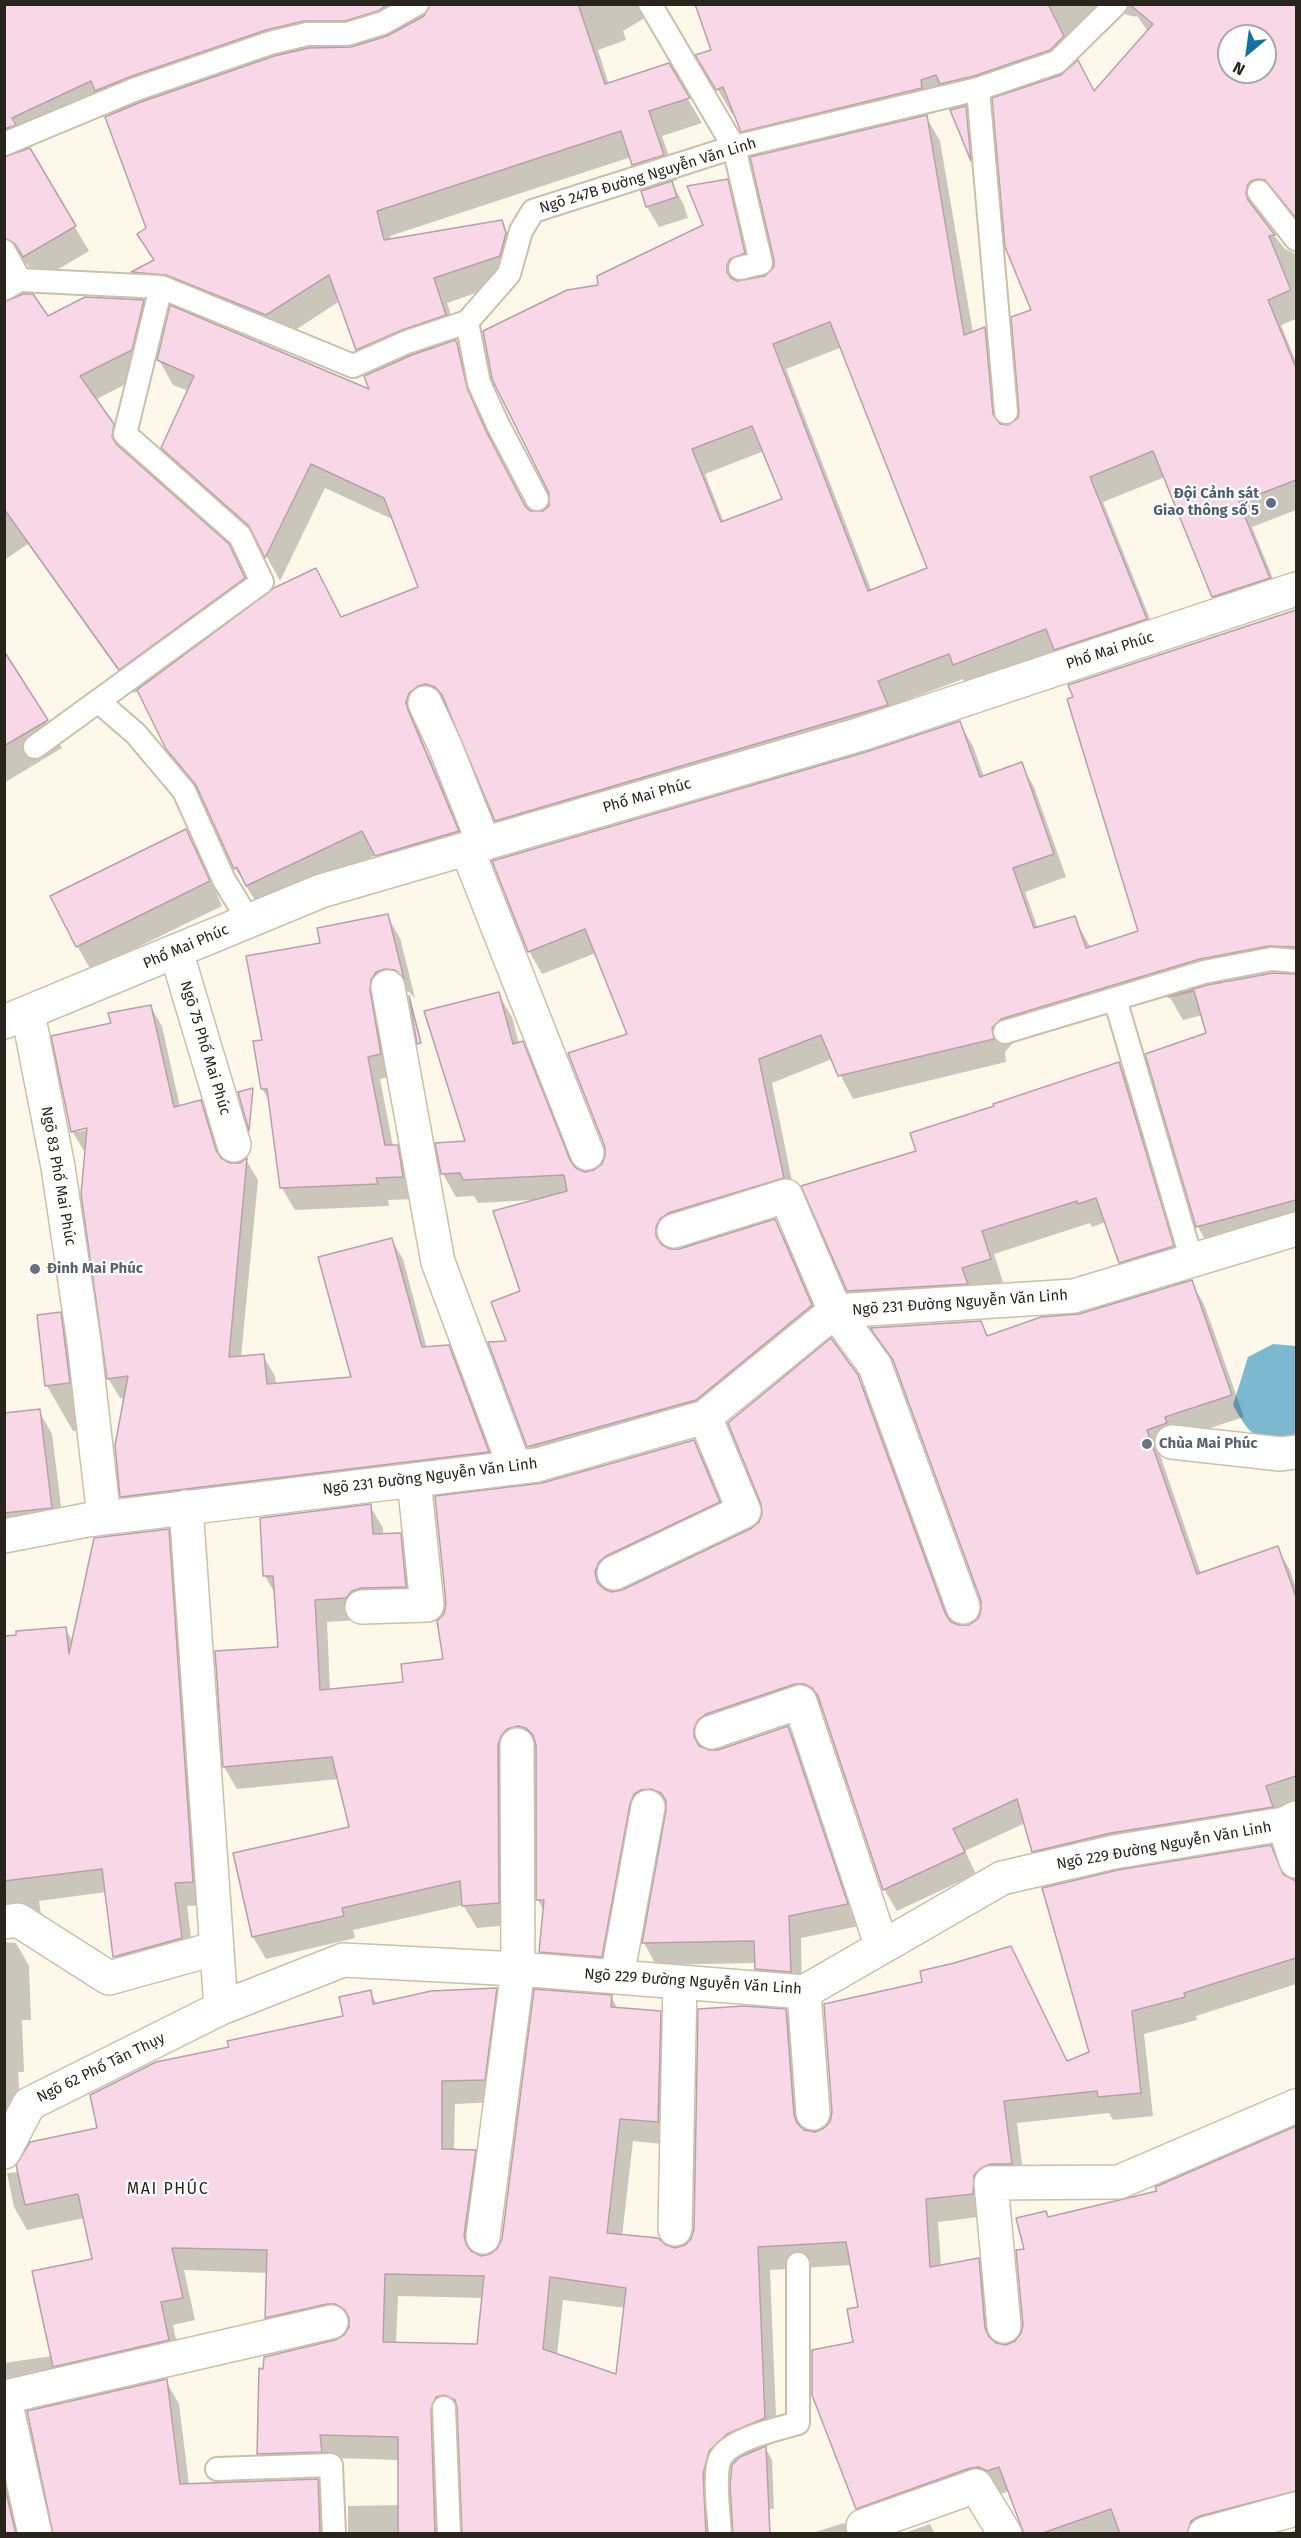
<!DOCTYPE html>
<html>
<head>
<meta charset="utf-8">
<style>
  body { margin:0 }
  #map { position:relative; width:1301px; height:2538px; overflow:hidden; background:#fef8ea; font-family:"Fira Sans",sans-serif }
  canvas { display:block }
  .frame { position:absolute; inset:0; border:6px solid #29251d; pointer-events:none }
  .north { position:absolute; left:1217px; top:24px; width:60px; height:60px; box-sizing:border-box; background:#fff; border:2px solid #a9a8a5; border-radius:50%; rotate:209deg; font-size:16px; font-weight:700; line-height:24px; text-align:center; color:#29251d }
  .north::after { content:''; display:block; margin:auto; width:21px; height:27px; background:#176f9f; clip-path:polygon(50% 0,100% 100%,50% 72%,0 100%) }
</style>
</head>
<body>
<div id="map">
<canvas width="1301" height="2538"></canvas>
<div class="frame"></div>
<div class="north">N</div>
</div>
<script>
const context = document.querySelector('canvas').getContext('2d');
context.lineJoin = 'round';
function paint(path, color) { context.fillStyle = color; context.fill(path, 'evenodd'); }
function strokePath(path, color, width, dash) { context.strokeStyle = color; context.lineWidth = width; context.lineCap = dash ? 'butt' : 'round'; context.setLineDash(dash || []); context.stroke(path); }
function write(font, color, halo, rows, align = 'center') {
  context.font = font + ' "Fira Sans",sans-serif'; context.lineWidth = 4.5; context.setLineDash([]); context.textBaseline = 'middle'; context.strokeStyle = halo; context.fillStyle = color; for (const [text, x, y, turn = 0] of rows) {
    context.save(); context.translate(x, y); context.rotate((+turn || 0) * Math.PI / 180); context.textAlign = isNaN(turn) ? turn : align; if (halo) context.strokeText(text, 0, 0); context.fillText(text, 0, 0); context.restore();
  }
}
paint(new Path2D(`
  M1273 1344 1296 1346V1442C1258 1441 1252 1440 1233 1405L1248 1357Z`), '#7cb8d0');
paint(new Path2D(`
  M4 4H668L623 31 626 40 598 50 609 85 668 65 702 123 662 136 677 180 671 182 683 203 688 218 659 227 647 207 642 192 648 190 631 157 390 236 391 241 501 222 516 247 514 280 447 303 459 340 453 341 471 369 480 415 500 458 527 509 530 512 543 513 550 506 600 286 705 226 727 181 741 205 758 279 765 277 775 268 776 260 757 157 742 131 735 113 732 114 698 56 713 51 698 7 696 9 693 4H1296V222L1265 205 1260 213V218L1285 249 1296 254V319L1281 325 1296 362V510L1252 527 1283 603 1227 621 1213 597 1165 477 1103 502 1160 644 969 689 963 679 891 706 901 730 511 845 496 820 451 712 441 709 420 728 421 737 472 856 390 880 376 855 261 910 235 868 205 802 182 774 139 690 134 693 28 544 4 560V279L14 299 48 318 143 301 157 326 145 374 95 400 127 450 126 455 228 545 258 602 315 569 342 618 420 588 394 520 325 488 280 581 262 548 178 473 163 448 189 391 173 385 159 360 372 391 371 374 357 349 340 301 280 340 181 299 147 296 133 273 155 261 148 229 111 116 105 106 25 143 89 251 38 281 27 264 20 262 4 275ZM1122 11 1127 15 1138 17 1148 32 1094 92 1069 46ZM1229 36H1265V72H1229ZM319 45H360L351 48 308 49ZM994 99 1033 311 1019 419 1008 427 1005 426 999 353 984 329 973 333 940 141 925 115 935 113 934 104 951 100 955 108ZM842 347 929 569 872 592 786 369ZM764 451 783 500 724 523 705 474Z
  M1296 611V970L1284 969 1204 985 1205 987 1273 974 1296 975V1227L1211 1250 1198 1227 1147 1055 1208 1034 1203 1015 1183 1020 1169 996 1014 1042 1005 1052 1006 1062 853 1099 832 1059 772 1083 796 1201 673 1242 669 1251 679 1250 775 1221 788 1244 825 1329 710 1423 542 1470 529 1447 490 1344 509 1342 522 1292 532 1200 478 1203 474 1196 456 1197 443 1174 437 1144 467 1142 498 994 512 1017 519 1044 522 1043 536 1066 576 1170 583 1173 595 1172 603 1165 629 1035 596 953 542 974 529 951 867 753 959 723 973 746 984 777 1021 764 1034 787 1066 877 1025 892 1038 929 1074 918 1091 948 1140 932 1285 614Z
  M4 654 62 748 4 783Z
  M186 831 200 855 222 906 91 970 77 946Z
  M387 916 400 938 415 998 409 992 399 991 393 1076 380 1079 393 1146H397L410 1169 415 1199 388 1200 389 1206 295 1210 282 1188 271 1103 262 1089 263 1041 322 944Z
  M150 1006 162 1026 180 1107 200 1102 212 1122 224 1161 230 1165 240 1164 246 1160 258 1180 241 1357 263 1356 275 1376 276 1384 353 1378 391 1239 403 1259 427 1349 448 1347 460 1367 499 1472 133 1517 122 1497 126 1398H120L108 1378 87 1151H84L72 1131 112 1024ZM94 1125 95 1128 77 1132V1129Z
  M1119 1064 1132 1087 1186 1269 1133 1285 1120 1262 1106 1222 1092 1227 1090 1223 994 1254 1003 1282 974 1291 862 1314 848 1291 918 1152Z
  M1191 1282 1204 1304 1244 1417 1176 1439 1178 1445 1159 1452 1201 1574 1277 1548 1290 1570 1296 1588V1802L1278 1808 1284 1829 1046 1873 1034 1851 1025 1823 965 1851 976 1874 897 1911 884 1889 823 1708 818 1705 710 1742 706 1751H718L788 1728 800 1750 859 1926 801 1938 802 1994 769 1991 757 1969V1963L656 1965 644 1943 668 1812 664 1810 654 1811 614 1978 554 1974 541 1952 544 1911 538 1900 537 1750 531 1748 511 1925 477 1928 463 1905 353 1930 355 1938 266 1959 253 1937 350 1828 339 1779 237 1789 224 1767 279 1649 276 1595 265 1576 370 1506 383 1528V1535H400L413 1557 418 1609 358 1620 327 1622 330 1690 404 1683 445 1660 542 1485 693 1441 706 1463 731 1524 611 1584 608 1592 623 1591 753 1529 761 1522 857 1376 870 1399 952 1624 959 1627 970 1626 978 1620 983 1611 982 1600 897 1367 873 1329 980 1322 989 1337 1080 1315Z
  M60 1314 86 1360 95 1429 73 1431 47 1386Z
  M39 1411 52 1434 64 1530 4 1537V1415Z
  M168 1531 181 1553 206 1905 187 1906 194 1961 128 1980 115 1957 106 1892 39 1901 43 1928 4 1931V1638L65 1628 73 1642Z
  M1270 1847 1287 1877 1296 1883V1984L1196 2016 1197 2020 1144 2034 1153 2116 1113 2120 1109 2113 1017 2123 1025 2187 986 2216 938 2222 941 2266 978 2259 991 2282 997 2344 1006 2346 1016 2342 1023 2334 1025 2250 1046 2212 1049 2218 1159 2192 1157 2188 1296 2128V2516L1232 2534H1025L1009 2491 1001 2494 993 2490 871 2531 857 2508 855 2343 860 2308 852 2265 770 2270 777 2441 765 2447 772 2460 774 2509 739 2511 756 2450 740 2457 727 2467 709 2534H464L458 2416 445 2424 447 2534H348V2506L399 2505V2460L333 2458 272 2477 259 2454 265 2370 336 2342 344 2337 351 2327 341 2326 280 2340 266 2318 268 2273 184 2270 195 2320 173 2325 181 2363 4 2405V2363L52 2356 93 2260 84 2218 27 2230 14 2207 7 2173 19 2172 99 2129 231 2048 345 2017 370 1992 377 2004 496 1990 509 2012 497 2102 455 2104 454 2150 475 2151 488 2174 477 2256 481 2257 490 2256 499 2250 611 1997 618 2009 660 2012 673 2035 671 2145 633 2141 622 2236 674 2249 684 2247 692 2240 786 2011 799 2034 806 2131 815 2133 825 2129 831 2122 924 1983 954 1965 1010 1948 1068 2062 1091 2053ZM398 2296 483 2298 478 2346 396 2344ZM563 2300 626 2308 618 2376 557 2355Z
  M4 1942 16 1943 29 1966 31 2020H22L24 2072H18L21 2116 4 2117Z
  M166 2381 179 2404 189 2485 317 2480 330 2503 332 2534H55Z
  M4 2453 23 2534H4Z
  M844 2523 850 2534H809Z
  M930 2524 935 2534H902Z
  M1296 2530V2534H1283Z`), '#0003');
const building = new Path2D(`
  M4 4H388L378 11 345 21H304L266 30 132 76 95 91 91 81 12 118 16 125 4 129Z
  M430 4H578L605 84 669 63 690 98 649 111 664 155 632 165 621 131 377 211 384 240 502 220 506 233 500 256 434 278 446 315 402 330 356 350 329 275 266 315 166 275 131 272 154 260 137 234 146 228 105 117 141 102 274 56 309 48 351 47 387 36 424 16Z
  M695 4H1048L1064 36 1050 50 974 76 940 84 936 75 921 80 922 88 741 132 723 87 716 90 695 55 711 50Z
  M1129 4H1296V218L1265 180 1258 179 1251 181 1247 186 1246 193 1248 200 1275 235 1269 236 1291 290 1268 300 1296 368V480L1239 502 1270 578 1212 597 1153 451 1090 477 1147 619 1054 650 1046 629 953 665 949 654 878 681 888 705 495 821 442 695 435 687 426 684 418 686 409 693 406 702 408 710 459 831 375 856 362 831 246 886 237 867 234 869 196 785 166 749 137 690 274 588 316 568 341 617 418 587 384 498 311 464 265 558 249 526 161 448 194 376 157 360 170 305 369 389 364 376 412 355 455 340 457 343 467 388 486 431 525 506 530 511H543L549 506V493L492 379 483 331 567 290 598 285 597 276 703 225 687 186 728 179 745 253 730 259 727 265V272L731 278 737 281 765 276 774 267V260L750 157 927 115 964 335 985 327 993 414 1000 424 1008 425 1018 418 1019 411 1011 317 1031 310 1005 247 992 98 1061 75 1078 60 1094 91 1153 24ZM1229 36H1265V72H1229ZM830 322 927 568 868 591 773 344ZM752 426 782 499 721 522 692 449Z
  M966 106 971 161 950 110Z
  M30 148 76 226 23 257 15 244 4 238V157Z
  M672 181 677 197 646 207 641 191Z
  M23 294H33L48 316 85 297 144 300 132 350 80 376 114 424 112 437 116 444 229 544 245 578 119 670 4 509V302Z
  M1296 610V947L1269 946 1200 959 1001 1019 992 1028 994 1039 838 1076 821 1035 759 1059 784 1178 668 1213 660 1219 656 1227V1236L662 1245 670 1249H679L775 1219 812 1305 696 1400 527 1447 488 1342 506 1341 491 1302 520 1291 493 1211 567 1191 564 1175 463 1180 460 1173 441 1174 435 1143 465 1141 424 1011 499 992 513 1044 523 1041 570 1160 576 1168 585 1172 594 1170 602 1164 605 1156V1147L568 1053 627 1034 585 929 528 952 492 861 866 752 960 721 980 777 1022 762 1054 854 1013 868 1034 928 1075 916 1086 948 1138 931 1067 699 1073 697 1068 685Z
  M4 651 48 720 4 746Z
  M186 829 210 881 76 947 50 896Z
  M388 914 404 979 395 970 385 969 376 972 371 980 370 990 381 1054 368 1057 385 1145H398L403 1177 376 1178 378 1184 280 1188 267 1089H261L253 1041 262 1040 246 956 320 943 317 928Z
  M1273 973 1296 974V1200L1196 1227 1145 1054 1206 1033 1194 991 1168 997 1207 985Z
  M409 996 421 1043 417 1044Z
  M151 1005 174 1107 201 1100 216 1150 221 1158 230 1163H240L247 1158 229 1357 264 1354 267 1384 351 1377 318 1257 392 1238 422 1347 449 1345 489 1452 120 1497 115 1445 128 1376 107 1379 81 1194 87 1128 71 1132 51 1036 111 1023 108 1013Z
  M1119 1062 1174 1246 1119 1263 1096 1198 1078 1204 1077 1201 982 1231 991 1259 962 1268 968 1284 847 1291 801 1186 916 1151 910 1133 994 1106 993 1104Z
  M253 1088 249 1131 238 1092Z
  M1192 1280 1232 1395 1165 1417 1167 1423 1147 1430 1197 1574 1278 1546 1296 1597V1776L1266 1786 1273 1807 1111 1833 1032 1852 1017 1799 953 1829 965 1852 883 1890 818 1696 812 1688 804 1684H795L706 1714 698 1720 694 1729V1737L699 1746 709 1750H718L788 1726 848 1904 789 1916 791 1972 755 1969 754 1941 642 1943 666 1810V1801L661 1793 651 1789 641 1790 634 1794 630 1804 602 1957 539 1952 544 1900H536V1745L533 1735 526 1728 518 1726 507 1729 501 1736 498 1745 499 1903 462 1906 460 1881 342 1908 344 1916 252 1937 233 1853 349 1827 332 1757 223 1767 215 1651 278 1647 273 1576H263L260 1518 371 1504 373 1534 401 1533 406 1587 361 1588 352 1591 346 1598 315 1600 320 1690 403 1682 401 1664 443 1659 437 1621 444 1614 446 1603 435 1496 542 1483 694 1440 720 1502 606 1556 599 1562 595 1571 597 1582 604 1589 612 1592 622 1590 752 1528 759 1522 762 1514 761 1504 728 1423 831 1338 858 1375 945 1613 951 1622 959 1625H969L978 1619 981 1610V1601L893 1360 870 1328 981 1321 987 1336 1041 1317 1079 1314Z
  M61 1312 70 1383 45 1386 37 1315Z
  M40 1409 52 1508 4 1513V1413Z
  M169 1529 193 1882 175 1883 182 1938 113 1957 102 1869 4 1881V1636L16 1635V1631L66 1627 69 1654 94 1538Z
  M1271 1845 1283 1874 1296 1881V1958L1184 1993 1185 1997 1132 2011 1141 2093 1098 2097 1097 2091 1004 2101 1012 2164H991L981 2168 974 2175 973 2194 926 2199 930 2267 979 2258 985 2328 989 2337 996 2343 1006 2345 1015 2341 1021 2333 1023 2325 1016 2250 1024 2249 1016 2218 1046 2211 1048 2217 1157 2191 1155 2187 1296 2126V2491L1200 2516 1191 2521 1187 2534H1120L1111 2509 1040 2534H1024L999 2467 987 2471 979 2467 970 2468 856 2509 812 2395V2350L853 2342 847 2309 858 2307 846 2242 758 2247 765 2418 727 2434 709 2451 703 2474 706 2534H462L457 2407 455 2400 444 2395 436 2397 431 2409 435 2534H398V2437L320 2435 322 2452 257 2454 259 2368 263 2369 264 2357 335 2340 344 2335 349 2327V2318L345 2310 336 2304H327L265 2318 267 2250 172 2248 183 2298 161 2302 169 2340 53 2367 32 2271 92 2259 78 2194 25 2205 16 2165 30 2142 97 2128 90 2095 156 2062 229 2047 227 2041 343 2016 339 1997 371 1990 373 2004 431 1991 497 1988 485 2080 442 2081V2149L476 2150 464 2235 466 2244 471 2251 481 2256 490 2254 497 2249 502 2239 534 1989 612 1995 611 2007 661 2011 658 2122 620 2119 607 2233 658 2238 666 2245 675 2248 685 2245 691 2239 694 2229 698 2009 744 2006 786 2009 794 2115 797 2123 804 2130 815 2132 824 2128 830 2122 832 2112 824 2004 922 1982 920 1971 954 1963 1011 1946 1067 2061 1089 2052 1042 1888 1118 1870ZM385 2274 484 2276 477 2344 383 2342ZM550 2277 626 2288 616 2374 543 2349Z
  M167 2379 180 2484 318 2479 320 2534H53L27 2411Z
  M766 2446 770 2534H733L730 2485 732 2465 740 2457Z
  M4 2484 16 2534H4Z`);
paint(building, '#f8d7e7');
strokePath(building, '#b8a0ab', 1.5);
const lane = new Path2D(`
  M650 4 734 147 761 263 740 268
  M978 89 1006 412
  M4 144 136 89 270 43 307 34H347L383 23 417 4
  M1259 192 1296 239
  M4 251 20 280 4 289
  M20 280 161 287 353 366 407 342 467 322 509 274 521 231 533 211 734 147 978 89 1057 62 1116 4
  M467 322 479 383 498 425 537 499
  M98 701 136 734 184 791 224 880 249 921
  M35 747 262 582 240 536 125 434 161 287
  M1115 999 1192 1261
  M1005 1032 1204 972 1272 959 1296 961
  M444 2408 449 2534
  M217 2469 331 2465 334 2534
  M720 2534C719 2515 713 2475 720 2459 729 2439 778 2429 798 2423V2264`);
const street = new Path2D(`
  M425 703 445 746 484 844
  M467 849 587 1153
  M176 951 234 1145
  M388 987 438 1262 515 1468
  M28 1013 58 1167 84 1342 104 1518
  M674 1231 786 1196 835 1311 875 1366 963 1607
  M1172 1442 1281 1454 1296 1452
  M186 1507 221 2008
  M4 1536 87 1520 537 1465 705 1417 835 1311 1074 1296 1296 1229
  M614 1573 744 1511 705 1417
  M362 1607 427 1605 414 1480
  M712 1732 800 1702 882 1947
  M1284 1824 1296 1861
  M4 1922 18 1920 109 1978 217 1948
  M617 1977 648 1807
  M804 1992 813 2113
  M4 2152 29 2104 221 2008 343 1960 518 1969 804 1992 1002 1878 1114 1852 1284 1824 1296 1818
  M675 2229 680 1982
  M483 2237 518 1969 517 1745
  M1004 2326 991 2183 1119 2182 1296 2106
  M4 2396 35 2534
  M5 2397 331 2322
  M863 2526 976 2486 1005 2534
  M1205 2534 1296 2509`);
const secondary = new Path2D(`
  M4 1022 321 891 861 734 1296 589`);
strokePath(lane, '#cac0aa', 26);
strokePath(street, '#cac0aa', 36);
strokePath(secondary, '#cac0aa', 36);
strokePath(lane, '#fff', 22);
strokePath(street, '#fff', 33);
strokePath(secondary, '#fff', 33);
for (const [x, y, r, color] of [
  [1271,503,6,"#5c6f8a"],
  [35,1269,6,"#6b7280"],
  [1147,1444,6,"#6b7280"]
]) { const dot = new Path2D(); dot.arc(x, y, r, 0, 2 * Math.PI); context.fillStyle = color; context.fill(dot); strokePath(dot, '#fff', 2); }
write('15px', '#29251d', '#fff', [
  ["Ngõ 247B Đường Nguyễn Văn Linh",648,176,-17],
  ["Phố Mai Phúc",1110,651,-18],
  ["Phố Mai Phúc",647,796,-16],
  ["Phố Mai Phúc",186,947,-23],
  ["Ngõ 75 Phố Mai Phúc",205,1048,73],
  ["Ngõ 83 Phố Mai Phúc",58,1176,80],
  ["Ngõ 231 Đường Nguyễn Văn Linh",960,1303,-4],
  ["Ngõ 231 Đường Nguyễn Văn Linh",430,1477,-7],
  ["Ngõ 229 Đường Nguyễn Văn Linh",1164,1846,-10],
  ["Ngõ 229 Đường Nguyễn Văn Linh",693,1982,4],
  ["Ngõ 62 Phố Tân Thụy",101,2068,-26]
]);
write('bold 15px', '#4e5e75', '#fff', [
  ["Đội Cảnh sát",1259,494],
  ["Giao thông số 5",1259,511]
], 'right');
write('bold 15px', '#5b616d', '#fff', [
  ["Đinh Mai Phúc",47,1269],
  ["Chùa Mai Phúc",1159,1444]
], 'left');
context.letterSpacing = '1.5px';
write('16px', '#29251d', '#fff', [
  ["MAI PHÚC",168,2190]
]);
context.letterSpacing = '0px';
</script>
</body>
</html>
